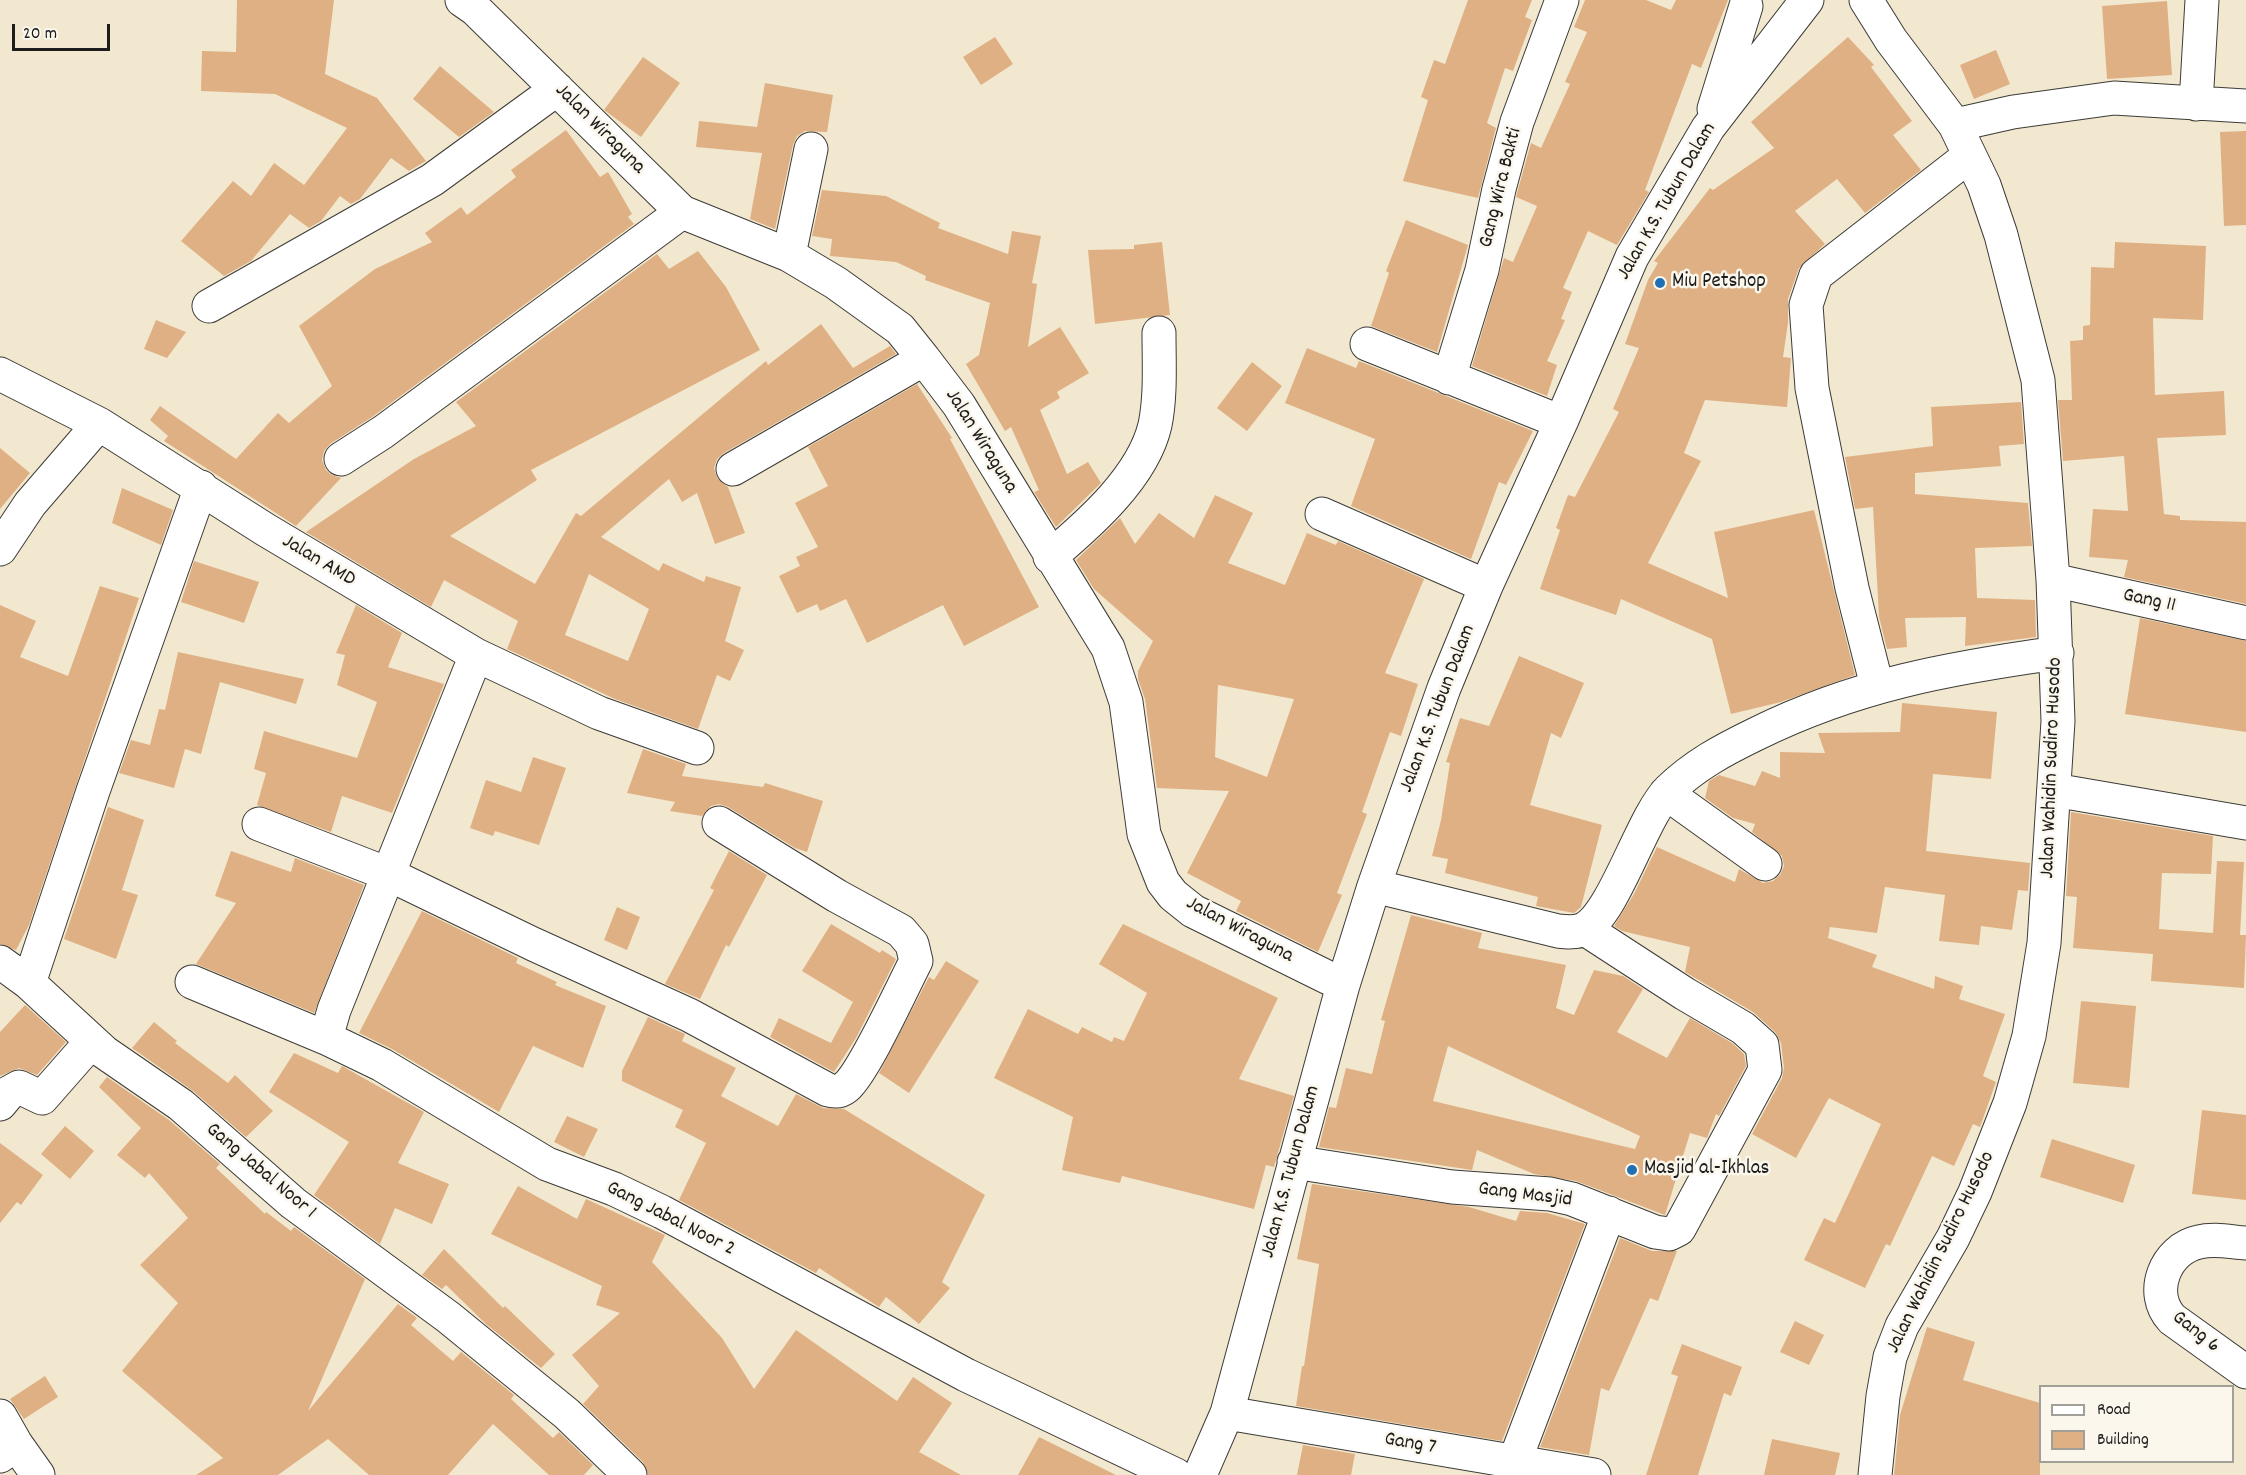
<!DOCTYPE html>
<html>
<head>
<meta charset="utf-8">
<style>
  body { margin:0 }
  #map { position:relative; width:2246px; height:1475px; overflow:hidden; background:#f2e8cf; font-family:Dekko,sans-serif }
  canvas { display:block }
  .legend { position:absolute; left:2039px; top:1385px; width:195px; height:78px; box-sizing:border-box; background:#fbf7ec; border:2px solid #a29f99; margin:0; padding:8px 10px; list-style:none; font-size:18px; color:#1c1c1c }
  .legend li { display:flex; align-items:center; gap:12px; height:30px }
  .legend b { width:30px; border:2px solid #a29f99 }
  .scale { position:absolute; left:12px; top:24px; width:98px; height:27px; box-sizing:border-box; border:3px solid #1c1c1c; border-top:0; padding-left:8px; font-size:18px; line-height:21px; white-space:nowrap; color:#1c1c1c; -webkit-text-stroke:4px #fbf7ec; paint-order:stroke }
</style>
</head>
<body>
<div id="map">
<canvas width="2246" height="1475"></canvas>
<ul class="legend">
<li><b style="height:8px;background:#fff"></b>Road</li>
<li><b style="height:16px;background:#dfb084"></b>Building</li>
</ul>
<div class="scale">20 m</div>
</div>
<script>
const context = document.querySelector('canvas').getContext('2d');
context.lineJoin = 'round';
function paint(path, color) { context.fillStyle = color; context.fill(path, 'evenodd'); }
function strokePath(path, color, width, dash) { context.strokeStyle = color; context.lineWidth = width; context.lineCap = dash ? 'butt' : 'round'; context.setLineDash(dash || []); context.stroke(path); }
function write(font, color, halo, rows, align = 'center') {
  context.font = font + ' Dekko,sans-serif'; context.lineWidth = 5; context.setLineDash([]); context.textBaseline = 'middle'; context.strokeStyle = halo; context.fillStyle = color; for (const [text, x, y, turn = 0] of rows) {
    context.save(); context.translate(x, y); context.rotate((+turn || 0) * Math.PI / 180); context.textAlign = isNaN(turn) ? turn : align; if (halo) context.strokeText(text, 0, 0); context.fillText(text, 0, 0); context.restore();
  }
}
paint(new Path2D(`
  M237 0H334L325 74 377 98 426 161 409 171 391 158 360 199 351 204 340 196 321 221 309 228 290 214 251 261 224 276 181 241 233 181 251 196 274 163 304 185 347 128 275 94 201 91 202 51 236 52Z
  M1468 0H1532L1525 17 1532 20 1513 71 1505 68 1487 123 1496 128 1478 198 1403 181 1428 100 1421 97 1434 60 1445 64Z
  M1585 0H1646L1671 10 1676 0H1728L1701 68 1692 64 1645 190 1649 192 1617 245 1588 231 1563 288 1572 292 1561 319 1565 320 1547 361 1557 365 1547 396 1472 366 1504 258 1513 262 1537 206 1516 197 1517 193 1531 143 1541 148 1570 84 1565 82 1587 32 1574 27Z
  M2167 1 2172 75 2107 79 2102 6Z
  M995 37 1013 64 981 85 963 57Z
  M1848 37 1874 65 1871 67 1912 121 1893 135 1921 170 1865 213 1837 179 1795 211 1825 244 1799 268 1788 299V323L1783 357 1791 358 1787 407 1705 400 1684 453 1701 461 1648 563 1728 598 1714 532 1814 510 1855 675 1781 702 1731 714 1712 639 1621 599 1616 615 1540 589 1560 530 1556 528 1568 495 1575 497 1619 412 1613 409 1639 348 1625 344 1648 280 1658 263 1654 261 1710 188 1713 190 1774 148 1751 122Z
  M1996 50 2010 84 1974 99 1960 65Z
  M643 57 680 83 641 137 604 110Z
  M440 66 494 112 459 137 413 99Z
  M765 83 833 95 827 132 805 131 797 136 793 145 775 229 750 219 762 153 696 147 699 121 757 127Z
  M566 130 600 177 608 172 632 214 628 217 634 224 372 417 330 444 324 451 322 460 326 470 332 475 341 478 296 526 164 441 168 436 150 420 160 406 236 459 278 413 289 423 332 386 299 326 375 269 432 242 425 233 461 207 467 215 516 177 511 170Z
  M2246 131V225L2224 226 2220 132Z
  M822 190 886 196 940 223 938 228 1008 254 1012 231 1041 236 1032 283 1037 284 1028 347 1060 327 1089 373 1057 392 1060 398 1040 410 1067 474 1088 462 1101 483 1056 527 1034 492 1039 490 1011 427 1005 431 966 364 979 355 990 303 925 280 926 276 896 262 830 256 832 239 812 236Z
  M1406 220 1468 245 1437 352 1371 326 1389 273 1386 271Z
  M1162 242 1170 315 1095 324 1088 250 1134 249V245Z
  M2115 242 2206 246 2203 320 2153 318 2155 395 2224 391 2226 435 2157 438 2164 514 2180 516V520L2246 522V604L2124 577 2128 560 2089 557 2093 509 2128 511 2124 456 2063 461 2058 400H2072L2070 341 2083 340V326L2090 325 2091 267 2114 268Z
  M698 251 726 287 760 350 531 470 537 480 450 536 535 584 576 513 581 516 766 361 768 365 821 324 853 368 890 346 896 354 724 453 717 459 714 468 717 478 728 487 745 533 715 544 697 493 682 502 669 479 601 537 659 571 663 563 704 582 706 576 741 587 725 641 744 650 730 681 717 675 698 729 615 699 507 649 518 621 444 580 431 607 306 532 414 459 476 426 456 402 657 254 669 269ZM589 574 649 609 628 661 565 635Z
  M156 320 186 332 167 358 144 349Z
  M1307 348 1356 368 1359 361 1533 431 1506 485 1499 482 1471 559 1351 506 1375 439 1285 403Z
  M1252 362 1282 386 1247 431 1217 408Z
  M917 384 952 438 950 439 1039 607 964 646 943 605 867 643 846 599 820 611 817 604 797 613 779 576 800 566 796 557 818 547 795 503 828 486 808 447Z
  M2021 402 2024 444 1999 446 2001 466 1915 473V494L2028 503 2032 546 1975 548 1977 598 2035 600 2036 637 1965 646 1966 617 1905 618 1907 647 1887 649 1879 617 1873 507 1855 509 1845 457 1933 446 1931 407Z
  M0 448 30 473 0 509Z
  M122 488 173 510 161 545 112 523Z
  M1215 495 1253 513 1228 563 1285 585 1307 533 1336 545 1338 541 1424 579 1385 673 1418 684 1401 736 1390 732 1362 812 1367 814 1337 893 1342 895 1318 952 1236 911 1241 901 1187 873 1229 791 1157 788 1145 699 1138 679V671L1153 641 1094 589 1076 560 1120 518 1135 544 1159 513 1194 538ZM1218 685 1294 699 1267 777 1215 757Z
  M194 561 259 582 244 623 181 602Z
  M100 586 139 598 29 925 16 950 0 944V605L36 621 20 657 68 676Z
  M356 605 402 633 388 667 444 684 392 813 342 796 331 832 257 805 266 773 254 769 264 731 357 758 377 702 337 685 345 655 336 653Z
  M2140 618 2246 641V732L2125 714Z
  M178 652 304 679 296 704 220 682 201 754 185 749 174 788 119 773 131 740 150 745 159 709 165 710Z
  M1519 656 1584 683 1561 738 1551 733 1530 805 1602 825 1581 907 1574 913 1536 906 1538 897 1445 873 1448 859 1432 856 1441 820 1450 763 1446 762 1460 718 1489 726Z
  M1902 703 1997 712 1991 779 1933 774 1926 851 2030 863 2028 891 2018 890 2012 930 1981 926 1979 945 1939 941 1945 895 1885 887 1877 933 1830 927 1828 938 1877 955 1872 967 1934 989 1935 976 1963 986 1959 999 2005 1014 1983 1076 1996 1082 1980 1127 1973 1124 1954 1166 1932 1156 1890 1246 1886 1244 1865 1288 1804 1260 1824 1218 1835 1223 1881 1124 1829 1098 1796 1158 1752 1134 1782 1078 1784 1068 1781 1043 1775 1032 1753 1012 1685 972 1690 947 1622 931 1614 926 1634 894 1657 847 1735 882 1739 869 1763 883 1773 881 1780 875 1784 866 1782 856 1752 832 1755 824 1733 818 1705 798 1709 781 1719 775 1755 786 1762 771 1780 778V752L1825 753 1818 733 1900 732Z
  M643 749 686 764 682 776 763 787 765 783 823 801 807 852 795 848 728 807 719 804 711 806 702 816 670 811 675 802 627 793Z
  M533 757 566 768 539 845 495 831 493 836 470 828 486 780 521 792Z
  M108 807 144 820 122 890 138 895 116 959 64 939Z
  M2071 812 2213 836 2211 874 2162 873 2159 929 2213 933 2217 861 2244 862 2240 935H2246L2244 988 2151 981 2153 954 2073 948 2077 897 2066 896Z
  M231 851 291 872 295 858 364 885 314 1013 196 964 236 903 215 896Z
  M729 851 767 875 729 947 726 945 700 999 665 984 714 890 710 888Z
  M617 907 640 917 627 950 604 940Z
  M422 911 518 958 516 963 557 982 555 985 606 1006 583 1068 533 1046 499 1112 392 1049 359 1033Z
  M1411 915 1482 933 1478 948 1566 965 1556 1008 1574 1015 1594 970 1623 976 1643 989 1617 1032 1667 1058 1690 1018 1732 1043 1744 1054 1746 1066 1719 1116 1716 1114 1707 1138 1690 1133 1665 1215 1576 1181 1534 1174 1477 1150 1472 1170 1319 1147 1329 1107 1336 1108 1346 1068 1372 1074 1385 1021 1381 1020ZM1448 1046 1640 1136 1635 1149 1433 1101Z
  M831 924 880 953 882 950 896 959 856 1038 834 1072 770 1037 779 1018 831 1043 853 1002 802 971Z
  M1123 924 1278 998 1239 1079 1294 1096 1274 1167 1266 1165 1254 1209 1122 1176 1120 1183 1062 1170 1073 1117 994 1078 1028 1009 1078 1034 1082 1027 1112 1042 1114 1037 1124 1041 1147 993 1099 964Z
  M946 961 979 981 909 1093 879 1073 929 977 934 980Z
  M2081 1001 2136 1006 2129 1088 2073 1083Z
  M25 1005 66 1042 37 1075 19 1068 0 1076V1032Z
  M648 1017 685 1034 682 1041 736 1068 721 1096 778 1126 796 1094 823 1108 844 1109 985 1195 942 1282 950 1288 919 1324 886 1297 879 1307 819 1268 816 1273 679 1200 706 1143 675 1127 683 1110 622 1081V1071Z
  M154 1022 177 1041 175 1043 228 1083 235 1075 273 1111 246 1137 193 1091 132 1048Z
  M294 1053 338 1073 342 1066 424 1112 398 1163 449 1184 432 1224 395 1208 380 1244 314 1195 349 1142 269 1092Z
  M107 1077 169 1120 220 1164 216 1168 265 1214 266 1212 291 1231 294 1227 365 1279 308 1411 398 1304 417 1318 411 1325 453 1361 461 1352 514 1395 511 1399 553 1438 559 1432 593 1465 584 1475H549L493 1424 448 1475H369L328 1439 278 1475H196L223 1458 122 1371 178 1303 140 1265 188 1218 149 1173 145 1178 117 1155 141 1128 99 1087Z
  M2202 1110 2246 1115V1200L2192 1194Z
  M567 1116 598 1129 584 1157 554 1142Z
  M65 1126 94 1151 70 1179 41 1154Z
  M2052 1139 2135 1165 2123 1203 2040 1177Z
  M0 1143 43 1175 21 1205 17 1202 0 1223Z
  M1312 1184 1469 1207 1516 1221 1520 1211 1547 1213 1585 1224 1502 1441 1296 1406 1302 1366H1304L1319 1264 1297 1259Z
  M518 1186 577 1219 586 1199 665 1235 652 1262 722 1338 754 1389 796 1330 897 1401 913 1377 952 1403 919 1452 961 1475H648L643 1462 583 1404 599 1386 572 1355 620 1313 596 1305 602 1286 491 1234Z
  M1620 1238 1652 1251H1677L1658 1301 1650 1298 1609 1391 1601 1388 1589 1455 1540 1447Z
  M444 1249 503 1308 505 1306 555 1354 541 1368 487 1325 446 1285 442 1289 422 1275Z
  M1795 1321 1824 1335 1809 1365 1780 1352Z
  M1927 1327 1975 1342 1963 1380 2040 1403V1475H1894L1900 1415Z
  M1682 1344 1742 1367 1731 1396 1724 1393 1698 1475H1646L1678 1376 1671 1374Z
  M45 1376 58 1397 24 1419 10 1399Z
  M1039 1437 1116 1475H1018Z
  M1772 1439 1840 1453 1835 1475H1764Z
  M1303 1445 1355 1454 1351 1475H1297Z`), '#dfb084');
const minor = new Path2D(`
  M462 0 475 9 682 212 789 255 836 283 900 329 924 359 959 405 1108 648 1126 702 1144 834 1163 882 1173 895 1193 911 1343 985
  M1866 0 1891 40 1955 125 1984 185 2001 235 2038 380 2053 580 2058 721 2044 943 2029 1036 2010 1103 1975 1192 1953 1238 1902 1326 1890 1357 1883 1396 1875 1475
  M2196 104 2202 0
  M1714 109 1746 6
  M1955 125 2013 112 2114 98 2246 106
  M789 255 811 149
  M209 306 432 180 557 89
  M1367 344 1561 422
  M0 374 99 424 266 530 476 655 599 713 697 748
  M1449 378 1482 270 1499 189 1517 122 1562 0
  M341 459 383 432 682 212
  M733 469 924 359
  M1322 514 1486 586
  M0 549 30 504 99 424
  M1050 557C1089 524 1143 477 1155 425 1161 396 1159 363 1159 333
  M2053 580 2246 623
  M476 655 334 1010 326 1038 382 1065 547 1164 614 1189 662 1212 966 1375 1176 1475
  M1877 686 1852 588 1812 388 1806 305 1816 275 1969 156
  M2054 790 2246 823
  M1666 793 1765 864
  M259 824 388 874 533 944 689 1015 828 1090C835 1092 840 1092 846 1087 864 1072 903 986 916 961L912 944 901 931 837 896 719 823
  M1374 886 1558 931C1567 932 1576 933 1584 929 1614 914 1642 817 1669 790 1695 765 1723 750 1756 734 1855 685 1949 668 2057 653
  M0 962 29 983 104 1052 181 1105 293 1203 448 1317 567 1414 630 1475
  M192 982 326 1038
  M29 983 93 791 201 487
  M0 1104 10 1092 19 1087 42 1098 92 1041
  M1294 1162 1452 1187 1550 1194 1572 1199 1655 1232 1669 1234 1679 1229 1765 1070 1762 1045 1743 1028 1685 994 1585 929
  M2246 1243C2231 1242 2214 1238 2199 1242 2165 1249 2148 1293 2172 1319L2246 1372
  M1227 1413 1594 1475
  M0 1416 16 1444 0 1456
  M16 1444 38 1475
  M1514 1463 1609 1213
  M1200 1475 1227 1413 1343 985 1374 886 1444 688 1486 586 1561 422 1632 257 1708 128 1807 0`);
strokePath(minor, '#3c3b37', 35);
strokePath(minor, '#fff', 33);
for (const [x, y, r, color] of [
  [1660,283,6,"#1f6fb2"],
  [1632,1170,6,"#1f6fb2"]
]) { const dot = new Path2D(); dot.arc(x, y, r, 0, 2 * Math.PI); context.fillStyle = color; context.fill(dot); strokePath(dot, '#fbf7ec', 2); }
write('21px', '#1c1c1c', '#fbf7ec', [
  ["Jalan Wiraguna",599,130,45],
  ["Gang Wira Bakti",1502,188,-76],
  ["Jalan K.S. Tubun Dalam",1668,202,-60],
  ["Jalan Wiraguna",980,442,58],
  ["Jalan AMD",318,562,31],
  ["Gang 11",2149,602,12],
  ["Jalan K.S. Tubun Dalam",1439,709,-69],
  ["Jalan Wahidin Sudiro Husodo",2053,768,-88],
  ["Jalan Wiraguna",1239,931,28],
  ["Gang Jabal Noor 1",260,1172,40],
  ["Jalan K.S. Tubun Dalam",1292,1172,-75],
  ["Gang Masjid",1525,1196,7],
  ["Gang Jabal Noor 2",670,1220,27],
  ["Jalan Wahidin Sudiro Husodo",1942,1253,-64],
  ["Gang 6",2195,1333,38],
  ["Gang 7",1410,1445,10]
]);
write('21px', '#1c1c1c', '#fbf7ec', [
  ["Miu Petshop",1672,283],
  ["Masjid al-Ikhlas",1644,1170]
], 'left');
</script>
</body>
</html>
